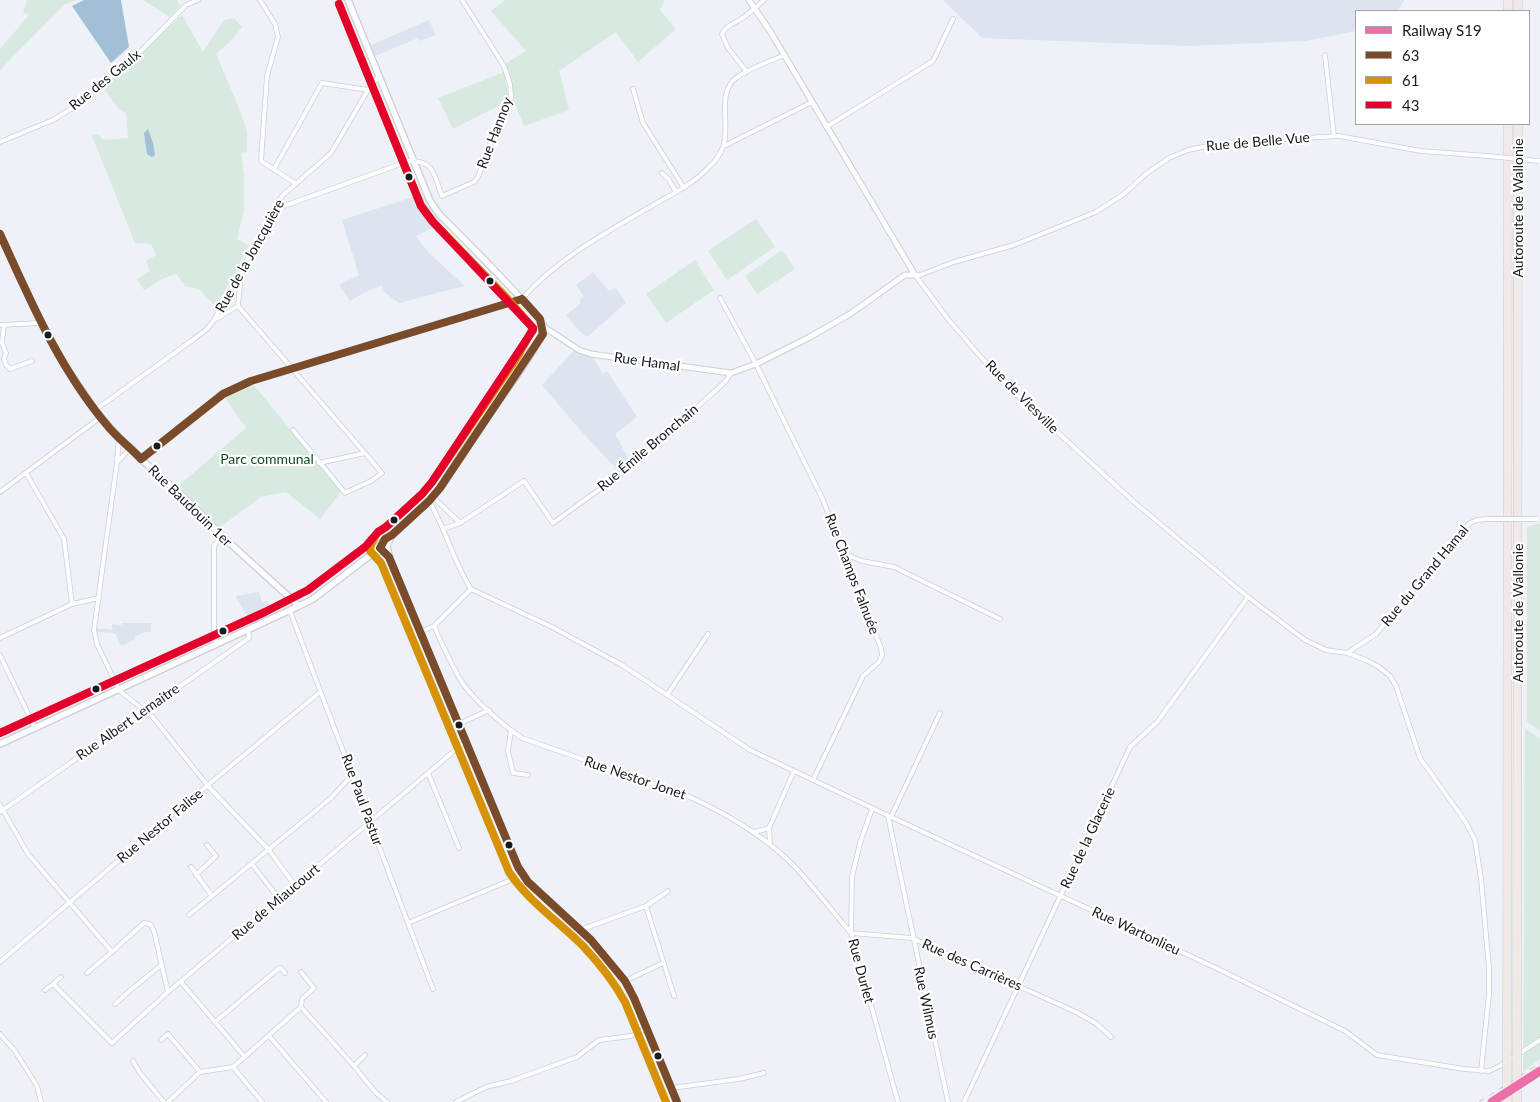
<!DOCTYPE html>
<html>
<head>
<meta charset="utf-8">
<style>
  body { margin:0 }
  #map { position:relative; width:1540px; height:1102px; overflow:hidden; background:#eef2f8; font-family:Lato,sans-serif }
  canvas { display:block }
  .legend { position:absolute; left:1355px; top:10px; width:175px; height:115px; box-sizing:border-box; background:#fff; border:1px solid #a3a3a5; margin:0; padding:6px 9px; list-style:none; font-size:15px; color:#181a1e }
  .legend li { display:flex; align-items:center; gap:10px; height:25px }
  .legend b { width:25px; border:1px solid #a3a3a5 }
</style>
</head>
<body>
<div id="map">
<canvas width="1540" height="1102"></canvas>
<ul class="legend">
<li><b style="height:6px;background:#ed6fa7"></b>Railway S19</li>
<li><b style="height:6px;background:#7a4b2a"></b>63</li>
<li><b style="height:6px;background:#d69104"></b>61</li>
<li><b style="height:6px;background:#e4002b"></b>43</li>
</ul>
</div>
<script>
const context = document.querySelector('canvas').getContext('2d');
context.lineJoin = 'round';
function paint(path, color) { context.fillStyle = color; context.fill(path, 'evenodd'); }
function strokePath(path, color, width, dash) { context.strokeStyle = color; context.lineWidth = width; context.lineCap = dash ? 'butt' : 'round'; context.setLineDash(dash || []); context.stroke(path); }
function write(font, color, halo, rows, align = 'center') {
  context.font = font + ' Lato,sans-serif'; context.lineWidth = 4.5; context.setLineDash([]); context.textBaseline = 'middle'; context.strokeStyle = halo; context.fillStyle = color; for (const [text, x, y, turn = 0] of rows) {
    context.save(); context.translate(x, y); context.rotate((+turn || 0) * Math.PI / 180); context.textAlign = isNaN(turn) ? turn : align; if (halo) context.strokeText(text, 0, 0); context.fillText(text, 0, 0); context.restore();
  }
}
paint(new Path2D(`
  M943 0H1404L1398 11H1356V31L1306 41 1189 46 982 38Z
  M429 20 436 35 420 41 418 38 375 56 371 45Z
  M422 194 440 224 416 236 428 252 465 286 399 303 384 292 382 285 365 292 350 301 339 285 359 275 342 220Z
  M593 272 609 291 616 288 626 303 587 337 579 331 566 315 581 303 579 300 584 297 576 285Z
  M578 346 592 356 603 374 607 371 637 417 615 434 633 467 622 475 580 430 542 385Z
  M259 592 262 602 267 601 271 608 262 612 264 618 252 623 235 596Z
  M122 623H151V632H145L134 637 135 639 121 646 115 633 96 632V628L112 630V624L122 625Z`), '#dde4ef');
paint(new Path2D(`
  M27 0H77L64 5 0 70V49L29 15 23 12Z
  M143 0H177L180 6 169 17Z
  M505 0H665L660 10 676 29 638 62 616 32 559 71 569 110 524 126 513 99 505 64 526 51 491 11Z
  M182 15 203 52 224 20 234 18 242 27 233 39 216 54 237 103 247 131V152L241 153 244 176V211L237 239 249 246 221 298 214 305 199 289 185 286 176 274 162 279 144 290 137 279 150 271 146 261 156 255 151 244 135 243 92 136 98 134 103 140 128 138 126 113 118 108 103 87Z
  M504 72 508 94 506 102 453 129 438 98Z
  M756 219 775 247 727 280 708 251Z
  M782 250 795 269 757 294 745 276Z
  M695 260 714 290 666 323 646 294Z
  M254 385 341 492 320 519 286 492 261 497 219 528 177 487 246 428 225 398Z
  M1540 523V731L1527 722V527Z
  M1525 728 1540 739V1059L1523 1072Z`), '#d8e9df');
paint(new Path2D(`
  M84 0H121L129 47 111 63 72 6Z
  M148 129 153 143 155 155 152 157 147 154 144 133Z`), '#a1bfd5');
const minor = new Path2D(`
  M260 0 275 24 278 37 267 76 261 161 295 183
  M1325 55 1334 136
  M747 72 728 48 722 34C727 25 733 24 741 19 749 14 757 6 764 0
  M633 89 643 123 684 188
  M826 127 933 61 953 19
  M0 142 53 120 77 105 143 49 186 5 198 0
  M724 146 812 102
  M274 169 322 83 368 90
  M662 173 669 180 676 192
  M275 208 284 206 409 161C435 160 434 176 442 196L474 182 478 177 500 118 511 98 510 84 504 66 462 0
  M915 275 948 319 986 363 1019 397 1134 502 1248 597 1305 640 1326 650 1347 653 1366 660 1379 667 1390 676 1396 686 1420 758 1465 821 1475 840 1481 879 1489 968V994L1481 1071
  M915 275H920L954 262 1014 245 1096 212 1124 194 1147 173 1169 158 1188 150 1222 143 1339 136 1421 151 1488 156
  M720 298 756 364 823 500 881 648 882 655 879 662 863 676 813 780
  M238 306 382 473 371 481 345 493 293 430
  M238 306 241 274
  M216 319 238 306
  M0 325 41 323
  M4 325 2 343 6 353 4 359 6 365 10 369 32 361
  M95 410 194 339 207 329 214 320 282 196 331 153 368 90 379 76
  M119 438 117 462 94 630 97 644 119 690 142 709 147 710 208 786 269 850 295 886
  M141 459 223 394 251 381 522 299C556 260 603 234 648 208 668 196 691 186 708 168 714 163 720 155 723 147 731 126 716 93 736 78 749 68 770 61 785 55
  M117 462 131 448
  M319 463 365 453
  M26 473 64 539 72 604
  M0 492 101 417
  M433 497 460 523
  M429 501C446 529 453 561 471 589
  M443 529 460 523 524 481 553 523 633 465 725 382 731 373
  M845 554 862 561 894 567 1000 619
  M471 589 552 627 622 665 750 750 891 817 1214 967 1345 1031 1377 1055 1464 1069 1489 1071 1500 1066 1540 1040
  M290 611 433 989
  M434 626C442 644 450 662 460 679 471 698 503 725 522 738L690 797C729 815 767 837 797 869 816 890 833 912 851 933L912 938 1078 1013 1097 1024 1111 1037
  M420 632 434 626 471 589
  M0 638 72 604 99 598
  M217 644 214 633V546L222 536
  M1347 653 1376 634 1470 523 1477 520 1488 519
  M0 655 35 728
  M667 695 708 634
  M459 724 489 710
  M511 731 508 751 513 773 528 775
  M428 773 459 848
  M0 805 28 854 112 952
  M872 809 860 843 852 877 851 933 898 1102
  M0 812 249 638 248 630
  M888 816 948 1102
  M891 817 940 713
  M769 828 770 844
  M755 832 769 828 794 771
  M252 864 279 899
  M191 867 212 896
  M196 875 216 856 207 845
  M646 906 674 996
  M189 915 331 798 353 774
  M408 923 523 875
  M580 930 646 906 668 891
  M0 962 167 819 320 692
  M301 972 314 988 302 999 301 1007
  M87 973 112 952 144 923 150 924 154 931 168 992
  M61 977 53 984 112 1043 168 992 466 741
  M625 981 663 963
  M181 982 244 1056
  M45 990 53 984
  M115 1004 126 994 161 965
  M301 1007 354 1066 365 1055
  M215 1022 278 969 281 968 285 973
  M0 1034 15 1051 37 1086 41 1102
  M269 1036 326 1102
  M161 1040 168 1034 200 1072
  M133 1061 140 1073 164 1102
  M354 1066 376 1093 387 1102
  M233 1067 262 1102
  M671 1088 739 1079 764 1073
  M168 1102 200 1072 233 1067 301 1007
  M456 1102 486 1087 511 1081 577 1057 599 1040 631 1036 647 1028
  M964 1102 1130 747 1158 721 1248 597`);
const tertiary = new Path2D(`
  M749 0 770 31 915 275
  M544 327 579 350 591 354 731 373 756 364 808 338 850 314 905 275H915`);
const secondary = new Path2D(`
  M348 0 430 201 440 215C453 228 543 318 544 327 545 340 488 415 478 430 465 449 452 468 440 488L429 501 392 535 385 539 372 554
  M0 234 41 323 64 364 95 410 119 438 131 448 141 459 194 507 222 536 299 606
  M392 535 387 545 389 557 518 867 528 882 591 940 625 981 634 998 677 1102
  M0 744 299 606 313 599 372 554 382 550`);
const motorway = new Path2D(`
  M1508 11V0
  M1518 11V0
  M1517 1049 1518 124
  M1507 1055 1508 124`);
strokePath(minor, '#ccced3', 5.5);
strokePath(tertiary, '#ccced3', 7);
strokePath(secondary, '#ccced3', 8);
strokePath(motorway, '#caccd0', 9);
strokePath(minor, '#fcfdfe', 4);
strokePath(tertiary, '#fcfdfe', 5);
strokePath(secondary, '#fcfdfe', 5.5);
strokePath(motorway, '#f1e9e8', 8);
strokePath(new Path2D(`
  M1479 1102 1540 1063`), '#c4c4c6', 1, [6, 6]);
const minorBridge = new Path2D(`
  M1488 156 1539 161
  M1488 519H1537`);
const motorwayBridge = new Path2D(`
  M1517 1049V1102
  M1507 1055V1102`);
strokePath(minorBridge, '#ccced3', 5.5, []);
strokePath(motorwayBridge, '#caccd0', 9, []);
strokePath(minorBridge, '#fcfdfe', 4);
strokePath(motorwayBridge, '#f1e9e8', 8);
strokePath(new Path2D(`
  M0 234C30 300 59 368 106 424 116 437 130 447 141 459
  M522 299 540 319 543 334 440 488 429 501 392 535 385 539 380 548 389 557 518 867 528 882 591 940 625 981 634 998 677 1102
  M141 459 223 394 251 381 522 299`), '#7a4b2a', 8);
strokePath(new Path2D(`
  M339 4 421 206 432 221 507 298 533 328 518 356 432 482 422 494 386 527 377 533 371 544 370 551 381 563 509 872C528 901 558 921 583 946 599 963 614 982 625 1002L666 1102`), '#d69104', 8);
strokePath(new Path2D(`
  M0 733 265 612 308 590 365 547 378 532 386 527 422 494 432 482 533 330V328L433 222 421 206 339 4`), '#e4002b', 8);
strokePath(new Path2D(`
  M1492 1102 1540 1071`), '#ed6fa7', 9);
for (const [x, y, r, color] of [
  [409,177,4.5,"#181a1e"],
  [490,281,4.5,"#181a1e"],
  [48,335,4.5,"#181a1e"],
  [157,446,4.5,"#181a1e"],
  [394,520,4.5,"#181a1e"],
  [223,631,4.5,"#181a1e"],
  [96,689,4.5,"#181a1e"],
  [459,725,4.5,"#181a1e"],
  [509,845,4.5,"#181a1e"],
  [658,1056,4.5,"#181a1e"]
]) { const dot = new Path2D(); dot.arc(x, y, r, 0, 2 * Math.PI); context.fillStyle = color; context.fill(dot); strokePath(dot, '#fff', 2); }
write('14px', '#181a1e', '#fff', [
  ["Rue des Gaulx",105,80,-39],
  ["Rue Hannoy",495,133,-69],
  ["Rue de Belle Vue",1258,142,-5],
  ["Autoroute de Wallonie",1518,208,-90],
  ["Rue de la Joncquière",250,256,-61],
  ["Rue Hamal",647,362,8],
  ["Rue de Viesville",1022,397,45],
  ["Rue Émile Bronchain",648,448,-40],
  ["Rue Baudouin 1er",190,506,44],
  ["Rue Champs Falnuée",852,574,69],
  ["Rue du Grand Hamal",1425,576,-50],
  ["Autoroute de Wallonie",1518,613,-90],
  ["Rue Albert Lemaitre",128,722,-35],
  ["Rue Nestor Jonet",635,778,19],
  ["Rue Paul Pastur",362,800,70],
  ["Rue Nestor Falise",160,826,-40],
  ["Rue de la Glacerie",1088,838,-65],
  ["Rue de Miaucourt",276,902,-40],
  ["Rue Wartonlieu",1136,931,25],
  ["Rue des Carrières",972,965,24],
  ["Rue Durlet",861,971,75],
  ["Rue Wilmus",926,1003,78]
]);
write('14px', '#0f4d25', '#fff', [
  ["Parc communal",267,459]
]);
</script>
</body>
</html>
